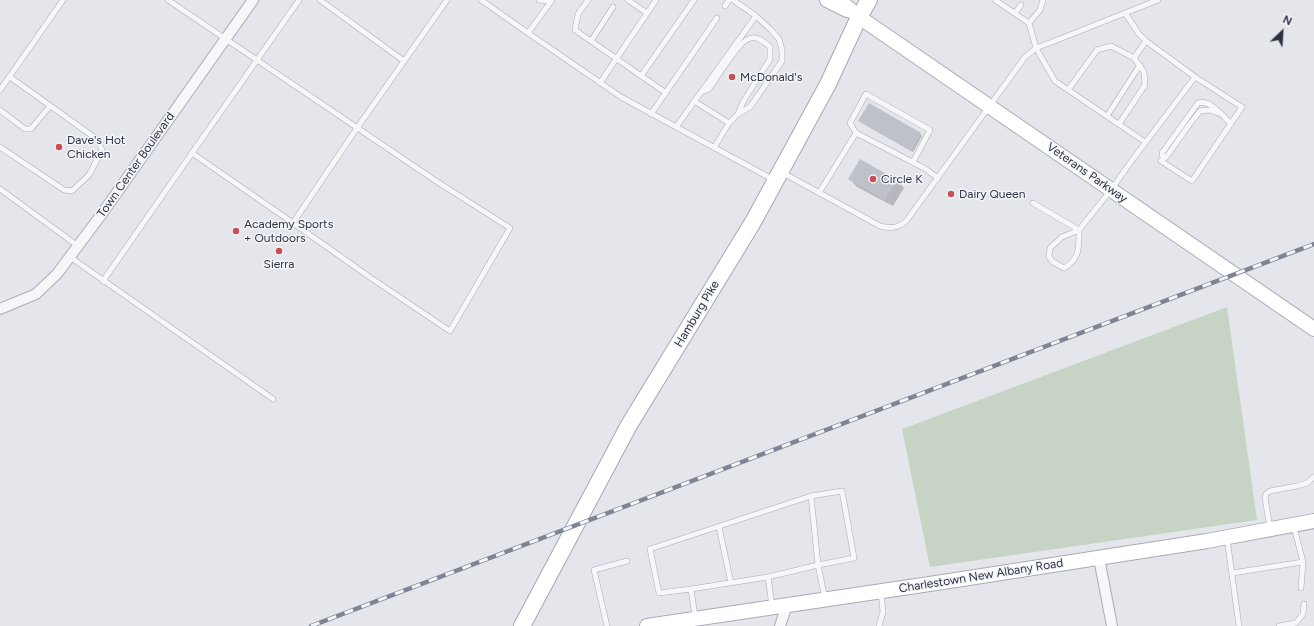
<!DOCTYPE html>
<html>
<head>
<meta charset="utf-8">
<style>
  body { margin:0 }
  #map { position:relative; width:1314px; height:626px; overflow:hidden; background:#e4e6eb; font-family:Figtree,sans-serif }
  canvas { display:block }
  .north { position:absolute; left:1262px; top:12px; width:40px; height:40px; -webkit-text-stroke:3px #f3f5f8; paint-order:stroke; rotate:25deg; font-size:11px; font-weight:700; line-height:16px; text-align:center; color:#2c3243 }
  .north::after { content:''; display:block; margin:auto; width:14px; height:18px; background:#2c3243; clip-path:polygon(50% 0,100% 100%,50% 72%,0 100%) }
</style>
</head>
<body>
<div id="map">
<canvas width="1314" height="626"></canvas>
<div class="north">N</div>
</div>
<script>
const context = document.querySelector('canvas').getContext('2d');
context.lineJoin = 'round';
function paint(path, color) { context.fillStyle = color; context.fill(path, 'evenodd'); }
function strokePath(path, color, width, dash) { context.strokeStyle = color; context.lineWidth = width; context.lineCap = dash ? 'butt' : 'round'; context.setLineDash(dash || []); context.stroke(path); }
function write(font, color, halo, rows, align = 'center') {
  context.font = font + ' Figtree,sans-serif'; context.lineWidth = 3; context.setLineDash([]); context.textBaseline = 'middle'; context.strokeStyle = halo; context.fillStyle = color; for (const [text, x, y, turn = 0] of rows) {
    context.save(); context.translate(x, y); context.rotate((+turn || 0) * Math.PI / 180); context.textAlign = isNaN(turn) ? turn : align; if (halo) context.strokeText(text, 0, 0); context.fillText(text, 0, 0); context.restore();
  }
}
paint(new Path2D(`
  M1227 307 1257 520 930 567 902 429Z`), '#c7d4c5');
paint(new Path2D(`
  M862 123 920 134 922 136 913 152Z
  M850 179 896 180 904 188 893 206 857 187Z`), '#0003');
paint(new Path2D(`
  M869 103 921 133 911 151 858 121Z
  M860 159 897 180 885 200 848 179Z`), '#bec1ca');
const lane = new Path2D(`
  M168 0 436 181 510 228 450 331 371 278 293 223
  M299 0 192 153 293 223 357 128 447 0
  M320 0 404 61
  M481 0 528 33 552 0
  M539 0 551 1
  M588 0 578 14 575 30 666 93
  M628 0 647 13
  M733 0 756 16
  M995 0 1029 23 1036 48 1055 81 1145 142
  M725 6 729 0
  M1015 13 1021 5
  M1125 13 1139 34 1146 41 1195 77
  M1029 23 1040 10 1043 0
  M528 33 621 97 774 180
  M591 41 613 7
  M1134 58 1146 41
  M641 76 694 0
  M600 83 656 0
  M0 90 63 0
  M1068 90 1097 50 1111 46 1134 58 1144 72 1145 85 1119 124
  M701 92 709 89C716 79 738 43 748 39 756 35 764 41 770 47V59L743 102 738 114
  M694 101 729 123
  M0 110 25 129H31L50 106
  M651 114 717 18
  M1107 116 1140 65
  M676 127 756 16 771 30 779 39 782 50V61L750 107 738 114 729 123 714 148
  M856 133 850 123 866 94 930 130 913 162
  M0 147 64 190 72 191 89 175 102 150 98 140 10 77
  M1163 158 1162 153 1198 103C1210 99 1222 115 1231 124
  M783 173 880 226C891 229 899 228 907 220L1025 57 1036 48 1052 42 1158 0
  M0 189 78 246
  M819 193 856 133 924 168 938 178
  M1033 203 1079 230
  M1079 230C1079 247 1080 259 1064 268L1053 262 1049 257 1050 248 1062 237 1079 230 1111 190 1130 163 1195 77 1242 107 1192 181 1161 161 1167 156 1189 125 1200 111 1209 110 1221 114
  M70 257 273 399
  M103 281 192 153
  M719 527 731 583
  M1294 527 1303 562 1301 588
  M1270 528 1265 498 1266 494 1270 491 1297 486 1307 483 1314 477
  M1227 538 1239 626
  M1232 573 1303 562
  M768 577 818 565 811 496 842 491 854 558 818 565 825 599
  M691 589 659 593 650 549 811 496
  M695 617 691 589 768 577 772 606
  M607 626 594 570 627 561
  M879 626 883 612 881 592
  M1279 626 1296 623 1303 614 1304 604`);
const street = new Path2D(`
  M0 309 36 294 57 274 101 215 253 0
  M1099 558 1112 626
  M780 626 787 605`);
const secondary = new Path2D(`
  M827 0 847 10
  M839 0 859 17 1314 329
  M647 626 943 582 1207 541 1314 521`);
const primary = new Path2D(`
  M522 626 629 425 753 222 828 84 859 17 869 0`);
strokePath(lane, '#a9acb5', 6);
strokePath(street, '#a9acb5', 12);
strokePath(secondary, '#a9acb5', 16);
strokePath(primary, '#a3a9b6', 18);
strokePath(lane, '#f6f7f9', 5);
strokePath(street, '#f6f7f9', 10);
strokePath(secondary, '#fff', 14);
strokePath(primary, '#fff', 16);
const rail = new Path2D(`
  M311 626 1314 244`);
strokePath(rail, '#7e8494', 4.5);
strokePath(rail, '#f3f5f8', 3, [9]);
for (const [x, y, r, color] of [
  [732,77,4,"#c94f56"],
  [59,147,4,"#c94f56"],
  [873,179,4,"#c94f56"],
  [951,194,4,"#c94f56"],
  [236,231,4,"#c94f56"],
  [279,251,4,"#c94f56"]
]) { const dot = new Path2D(); dot.arc(x, y, r, 0, 2 * Math.PI); context.fillStyle = color; context.fill(dot); strokePath(dot, '#f3f5f8', 1.5); }
write('12px', '#2c3243', '#f3f5f8', [
  ["McDonald's",740,77],
  ["Dave's Hot",67,140],
  ["Chicken",67,154],
  ["Circle K",881,179],
  ["Dairy Queen",959,194],
  ["Academy Sports",244,224],
  ["+ Outdoors",244,238],
  ["Sierra",279,264,"center"]
], 'left');
write('12px', '#2c3243', '#f3f5f8', [
  ["Town Center Boulevard",136,165,-55],
  ["Veterans Parkway",1087,173,35],
  ["Hamburg Pike",697,314,-59],
  ["Charlestown New Albany Road",981,576,-9]
]);
</script>
</body>
</html>
